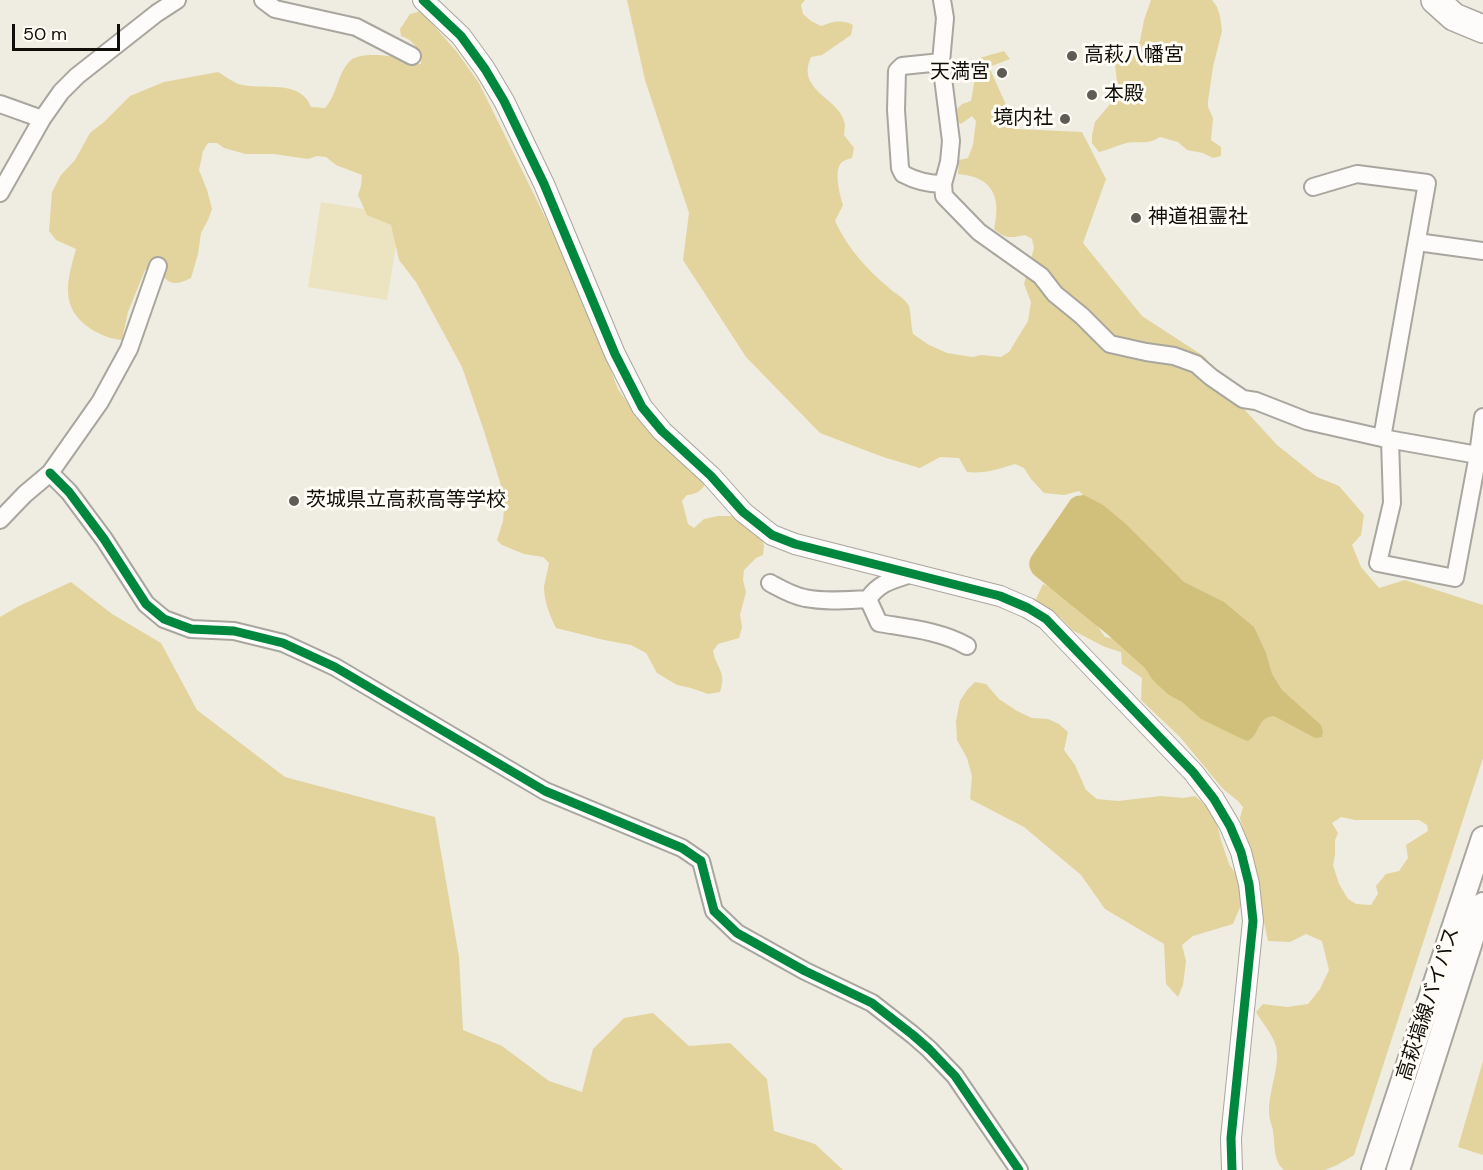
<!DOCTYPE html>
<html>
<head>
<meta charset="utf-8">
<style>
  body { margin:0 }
  #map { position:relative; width:1483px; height:1170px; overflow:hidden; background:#efece2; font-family:"DM Sans",sans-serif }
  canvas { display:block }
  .scale { position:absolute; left:12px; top:24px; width:108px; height:27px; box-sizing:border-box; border:3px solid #100e08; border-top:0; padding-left:8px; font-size:18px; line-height:21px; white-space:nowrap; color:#100e08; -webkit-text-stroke:4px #fffdf5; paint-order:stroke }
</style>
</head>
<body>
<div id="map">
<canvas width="1483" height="1170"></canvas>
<div class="scale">50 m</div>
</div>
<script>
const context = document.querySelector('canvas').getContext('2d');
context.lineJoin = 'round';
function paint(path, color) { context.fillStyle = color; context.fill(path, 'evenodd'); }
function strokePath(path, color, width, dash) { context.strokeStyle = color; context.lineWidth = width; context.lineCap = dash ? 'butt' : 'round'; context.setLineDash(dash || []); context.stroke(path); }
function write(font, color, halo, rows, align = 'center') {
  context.font = font + ' "DM Sans","Noto Sans JP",sans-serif'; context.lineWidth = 6; context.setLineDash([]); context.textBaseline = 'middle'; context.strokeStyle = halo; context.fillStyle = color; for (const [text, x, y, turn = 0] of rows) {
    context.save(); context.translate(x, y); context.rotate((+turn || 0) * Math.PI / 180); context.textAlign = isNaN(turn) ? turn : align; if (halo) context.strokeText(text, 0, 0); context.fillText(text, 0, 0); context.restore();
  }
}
paint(new Path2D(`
  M321 202 401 215 387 300 308 287Z`), '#ece3c0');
paint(new Path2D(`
  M627 0H805L801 5 803 14 811 21 821 26C833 22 841 19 853 25L851 35 822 55 811 57C795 92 842 98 845 125 845 129 844 132 844 135L854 148 852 158C848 159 845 160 842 162 833 170 840 195 843 205L835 221C847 247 866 269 888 287 894 293 905 298 909 306 911 313 911 326 913 334L929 345 947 353 972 357 981 355 1001 357 1009 352 1028 321 1031 302 1024 284 1034 248 1032 239 1025 235C1011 238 1005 239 994 229 1001 198 994 177 958 174L959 160 968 158 973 145 976 121 972 116 961 124 958 122 957 109 962 104 971 101 975 78 976 59 1004 51 1010 59 989 67 1017 129 1082 132 1106 179 1083 243 1142 316 1205 357 1244 409 1277 445 1317 477 1339 486 1364 515 1361 535 1352 545 1361 567 1379 588 1405 580 1483 605V758L1354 1155 1337 1165 1325 1170H1284C1273 1161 1275 1144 1273 1131 1272 1125 1269 1119 1269 1113 1268 1094 1278 1072 1277 1053 1276 1037 1264 1026 1256 1012L1263 1004 1287 1007 1308 1004 1320 989 1329 970 1322 941 1306 934 1290 942 1268 941 1247 845 1240 818 1243 807 1238 801 1223 789 1180 737 1141 700 1142 678 1122 664 1121 652 1105 647 1072 630 1061 618 1039 608 1036 599 1043 584 1080 600 1105 637 1115 639 1086 498 1079 491 1064 495 1044 493 1031 479 1024 468 1015 464C999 469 984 474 967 472L959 458 940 457 920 468 883 457 820 433 746 357 683 260 689 213 645 80ZM1341 817 1355 820H1419L1427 825 1428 831 1406 845 1408 858 1399 871 1386 874 1376 886 1378 894 1371 905 1356 904 1348 899 1339 884 1333 865 1335 855V840L1338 833 1332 823Z
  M1151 0H1212L1217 7 1220 16 1222 31 1213 67 1208 101V107L1213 118 1211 140 1221 147V156L1213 158 1203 153 1187 150 1178 142 1160 137C1148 145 1140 141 1127 143 1117 145 1109 150 1099 152L1092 143V135L1095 122 1117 96V82L1115 64 1123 57 1132 54 1140 41 1144 20Z
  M421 11 457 52 479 83 551 229 587 307 618 389 647 430 673 453 707 479C704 490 697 494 687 495L682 501 688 524 694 528 704 519 718 516H731L742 519 761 534 764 546 763 555 756 558 744 570 743 580 746 592 740 615 742 627 739 638 718 644 713 651C717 670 727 672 720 692L708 694 691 688 677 685 657 673 646 653 631 645 604 640 556 628C550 616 544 601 544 587 545 579 548 571 549 563L543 557 524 554 502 545 497 540 503 521 505 498 483 428 462 367 416 282 399 260 391 225 367 215 358 195 361 186 362 175 336 165 326 157 317 156 308 159 274 154H246L224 148 217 143H208L203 151 199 170 207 190 212 209 208 220 201 233 198 254 191 278C170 289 166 281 154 264L145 270 128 312 122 340C111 339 100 335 91 329 59 308 67 281 76 249L56 240 49 231 52 192 61 175 75 160 90 133 104 122 130 96 164 82 218 72C224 75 231 81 238 84 262 91 300 78 311 107L325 108C337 95 337 75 349 62 357 52 387 55 399 58 408 61 410 65 421 64 420 50 414 40 401 36L400 29 410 14Z
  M71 582 112 614 161 643 197 710 285 777 435 817 459 957 463 1030 502 1046 549 1081 582 1092 593 1049 624 1018 653 1013 689 1046 730 1043 767 1079 774 1131 815 1144 843 1170H0V617L19 606Z
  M975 682 986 684 999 699 1017 711 1032 718 1048 719 1059 724 1068 732 1064 750 1075 765 1086 790 1097 799 1118 801 1161 796 1183 798 1195 796 1200 800 1215 816 1221 840 1229 864 1239 879 1241 905 1233 924 1193 936 1182 945 1186 961 1183 985 1178 997 1166 984 1164 944 1105 909 1081 875 1024 827 970 799 972 776 967 758 957 740 956 721 960 701 967 690Z
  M1483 1061V1155L1458 1147Z`), '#e3d49d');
paint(new Path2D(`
  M1084 495 1103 505 1126 524 1184 582 1224 602 1254 627 1266 653 1272 674 1282 690 1321 725 1323 732 1322 737 1315 738 1274 716C1256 718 1261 733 1248 741L1240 738 1201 719 1182 702 1169 695 1159 686 1152 679 1145 668 1107 634 1033 574C1029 568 1028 564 1031 557L1071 499 1076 496Z`), '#d1c07b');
const minor = new Path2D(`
  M263 0 275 9 356 27 412 56
  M942 0 945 18 941 62 951 141 949 162 943 184 944 196 979 232 1041 276 1055 294 1082 316 1110 344 1146 352 1174 356 1196 364 1211 377 1243 399 1256 401 1307 421 1382 438 1483 456
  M941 62 902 66 897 71 896 110 900 168 903 174C916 181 928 184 943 184
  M0 104 42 119
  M1313 187 1357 174 1427 183 1382 438
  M0 193 42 119 61 92 77 76 157 13 177 0
  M1417 242 1483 251
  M1390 440 1392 503 1378 563 1455 578 1478 455 1483 417
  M50 473 69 492 104 539 146 604 164 619 191 629 234 631 283 643 335 667 545 791 682 848 701 861 714 911 737 933 805 971 872 1003 913 1035 929 1049 955 1076 1019 1170
  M0 520 25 494 50 473 100 402 129 349 158 266
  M770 583C781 589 793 596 805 598 825 602 847 600 868 599L879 623C908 628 941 631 967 646
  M868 599C880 582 893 580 911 574`);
const tertiary = new Path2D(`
  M423 0 461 36 485 69 504 101 544 184 615 354 642 407 662 431 711 476 743 512 772 535 795 544 1000 596 1028 608 1046 619 1193 772 1214 799 1230 826 1241 852 1249 884 1253 921 1231 1138 1232 1170`);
const secondary = new Path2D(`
  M1373 1170 1483 838
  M1398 1170 1483 904`);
const trunk = new Path2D(`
  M1435 0 1454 17 1483 29`);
strokePath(minor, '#a8a69e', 20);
strokePath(tertiary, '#a8a69e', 22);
strokePath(secondary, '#a8a69e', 26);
strokePath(trunk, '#a8a69e', 30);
strokePath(minor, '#fdfcfb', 16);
strokePath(tertiary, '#fdfcfb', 20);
strokePath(secondary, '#fdfcfb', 22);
strokePath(trunk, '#fdfcfb', 27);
strokePath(new Path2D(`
  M423 0 461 36 485 69 504 101 544 184 615 354 642 407 662 431 711 476 743 512 772 535 795 544 1000 596 1028 608 1046 619 1193 772 1214 799 1230 826 1241 852 1249 884 1253 921 1231 1138 1232 1170
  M50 473 69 492 104 539 146 604 164 619 191 629 234 631 283 643 335 667 545 791 682 848 701 861 714 911 737 933 805 971 872 1003 913 1035 929 1049 955 1076 1019 1170`), '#00873e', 9);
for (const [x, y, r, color] of [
  [1072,56,6,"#5e5c54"],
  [1002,73,6,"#5e5c54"],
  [1092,95,6,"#5e5c54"],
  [1065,119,6,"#5e5c54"],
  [1136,218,6,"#5e5c54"],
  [294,501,6,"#5e5c54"]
]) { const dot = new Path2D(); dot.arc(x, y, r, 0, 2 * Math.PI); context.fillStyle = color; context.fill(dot); strokePath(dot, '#fffdf5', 2); }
write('20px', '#100e08', '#fffdf5', [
  ["高萩八幡宮",1084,56],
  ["天満宮",990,73,"right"],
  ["本殿",1104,95],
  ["境内社",1053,119,"right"],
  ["神道祖霊社",1148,218],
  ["茨城県立高萩高等学校",306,501]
], 'left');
write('20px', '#100e08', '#fffdf5', [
  ["高萩塙線バイパス",1429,1004,-72]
]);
</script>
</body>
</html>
